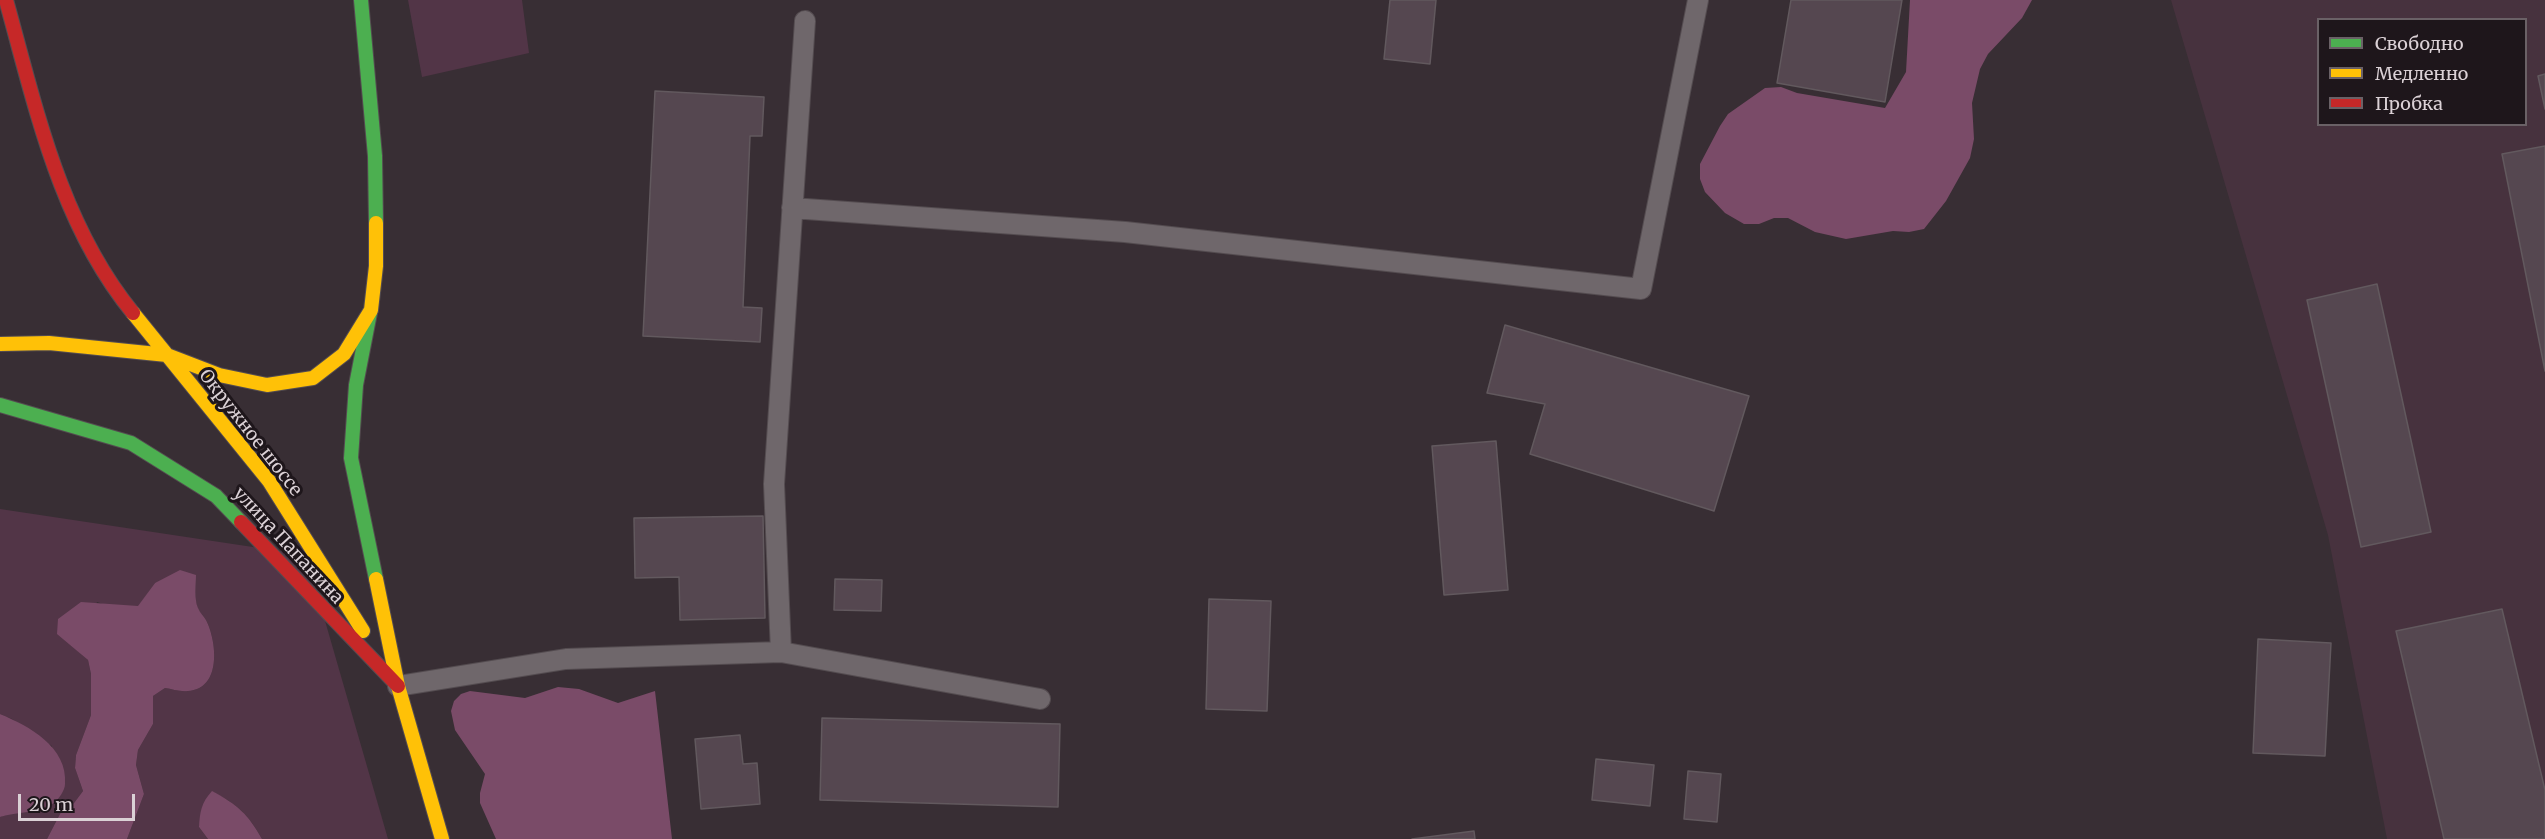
<!DOCTYPE html>
<html>
<head>
<meta charset="utf-8">
<style>
  body { margin:0 }
  #map { position:relative; width:2545px; height:839px; overflow:hidden; background:#382e34; font-family:Merriweather,serif }
  canvas { display:block }
  .legend { position:absolute; left:2317px; top:18px; width:210px; height:108px; box-sizing:border-box; background:#1e161b; border:2px solid #6a6166; margin:0; padding:8px 10px; list-style:none; font-size:18px; color:#dbd1d6 }
  .legend li { display:flex; align-items:center; gap:12px; height:30px }
  .legend b { width:30px; border:2px solid #6a6166 }
  .scale { position:absolute; left:18px; top:794px; width:117px; height:27px; box-sizing:border-box; border:3px solid #dbd1d6; border-top:0; padding-left:8px; font-size:18px; line-height:21px; white-space:nowrap; color:#dbd1d6; -webkit-text-stroke:4px #1e161b; paint-order:stroke }
</style>
</head>
<body>
<div id="map">
<canvas width="2545" height="839"></canvas>
<ul class="legend">
<li><b style="height:8px;background:#4caf50"></b>Свободно</li>
<li><b style="height:8px;background:#ffc107"></b>Медленно</li>
<li><b style="height:8px;background:#c62828"></b>Пробка</li>
</ul>
<div class="scale">20 m</div>
</div>
<script>
const context = document.querySelector('canvas').getContext('2d');
context.lineJoin = 'round';
function paint(path, color) { context.fillStyle = color; context.fill(path, 'evenodd'); }
function strokePath(path, color, width, dash) { context.strokeStyle = color; context.lineWidth = width; context.lineCap = dash ? 'butt' : 'round'; context.setLineDash(dash || []); context.stroke(path); }
function write(font, color, halo, rows, align = 'center') {
  context.font = font + ' Merriweather,serif'; context.lineWidth = 6; context.setLineDash([]); context.textBaseline = 'middle'; context.strokeStyle = halo; context.fillStyle = color; for (const [text, x, y, turn = 0] of rows) {
    context.save(); context.translate(x, y); context.rotate((+turn || 0) * Math.PI / 180); context.textAlign = isNaN(turn) ? turn : align; if (halo) context.strokeText(text, 0, 0); context.fillText(text, 0, 0); context.restore();
  }
}
paint(new Path2D(`
  M2171 0H2545V839H2387L2328 535ZM2318 20H2526V124H2318Z`), '#47323e');
paint(new Path2D(`
  M408 0H522L529 53 422 77Z
  M0 509 306 555 388 839H262C248 814 238 805 213 792L199 827 208 839H127L144 794 136 765 138 750 153 724V696L165 688C172 689 180 692 188 691 222 689 217 641 206 620 204 616 200 613 198 609 194 599 196 585 196 575L155 583 139 606H109L97 602 78 651 88 660 91 674V715L76 755 75 768 83 791 74 803 61 812 47 839H0V817L15 812 44 808 52 746 12 719 0 714Z`), '#523547');
paint(new Path2D(`
  M1910 0H2032L2022 18 1988 54 1980 69 1972 103 1974 139 1970 158 1946 201 1924 229 1909 232 1893 231 1846 239 1815 232 1788 218H1774L1759 224H1744L1725 213 1705 192 1700 179V164L1720 126 1728 114 1765 88 1781 87 1797 93 1885 108 1906 72Z
  M180 570 196 575C196 585 194 599 198 608 200 613 204 616 206 620 217 641 222 689 188 691 180 692 172 689 165 688L153 696V724L138 750 136 765 144 794 127 839H47L61 812 74 803 83 791 75 768 76 755 91 715V674L88 660 57 634 58 619 81 602 138 606 155 583Z
  M558 687 579 689 618 703 655 691 672 839H496L480 803V793L485 774 455 730 451 711 454 701 461 694 470 691 525 698Z
  M0 714C29 726 68 747 65 784 65 790 59 799 54 803 38 813 17 812 0 817Z
  M212 791C238 805 248 814 262 839H208L199 827C200 812 201 803 212 791Z`), '#7a4b68');
const building = new Path2D(`
  M1390 0H1436L1430 64 1384 59Z
  M1791 0H1902L1885 102 1777 83Z
  M2545 74V109L2538 76Z
  M655 91 764 97 762 136H750L743 307 762 308 760 342 643 336Z
  M2545 146V371L2502 154Z
  M2377 284 2431 532 2361 547 2307 300Z
  M1505 325 1749 396 1714 511 1530 454 1545 404 1487 393Z
  M1496 441 1508 590 1444 595 1432 446Z
  M763 516 765 618 680 620 679 577 635 578 634 518Z
  M835 579 882 580 881 611 834 610Z
  M1209 599 1271 601 1267 711 1206 709Z
  M2502 609 2545 790V839H2444L2396 631Z
  M2258 639 2331 643 2325 756 2253 753Z
  M822 718 1060 724 1058 807 820 800Z
  M740 735 743 764 757 763 760 804 701 809 695 739Z
  M1596 759 1654 765 1650 806 1592 800Z
  M1688 771 1721 774 1717 822 1684 819Z
  M1474 831 1475 839H1412Z`);
paint(building, '#554750');
strokePath(building, '#62595e', 1.5);
const lane = new Path2D(`
  M792 208 1125 232 1641 289 1698 0
  M781 652 774 484 805 21
  M398 686 566 659 781 652 1040 699`);
const fast = new Path2D(`
  M361 0 375 156 376 223
  M370 313 356 385 351 458 376 579
  M0 405 131 443 216 496 241 522`);
const slow = new Path2D(`
  M133 313 167 355 219 375 267 385 313 378 344 354 371 310 376 266V223
  M0 344 49 343 167 355
  M167 355 269 481 363 631
  M376 579 398 686 442 839`);
const jam = new Path2D(`
  M6 0C36 108 60 224 133 313
  M241 522 398 686`);
strokePath(lane, '#544c50', 22);
strokePath(fast, '#544c50', 16);
strokePath(slow, '#544c50', 16);
strokePath(jam, '#544c50', 16);
strokePath(lane, '#6f676b', 20);
strokePath(fast, '#4caf50', 14);
strokePath(slow, '#ffc107', 14);
strokePath(jam, '#c62828', 14);
write('18px', '#dbd1d6', '#1e161b', [
  ["Окружное шоссе",250,433,52],
  ["улица Папанина",288,546,47]
]);
</script>
</body>
</html>
